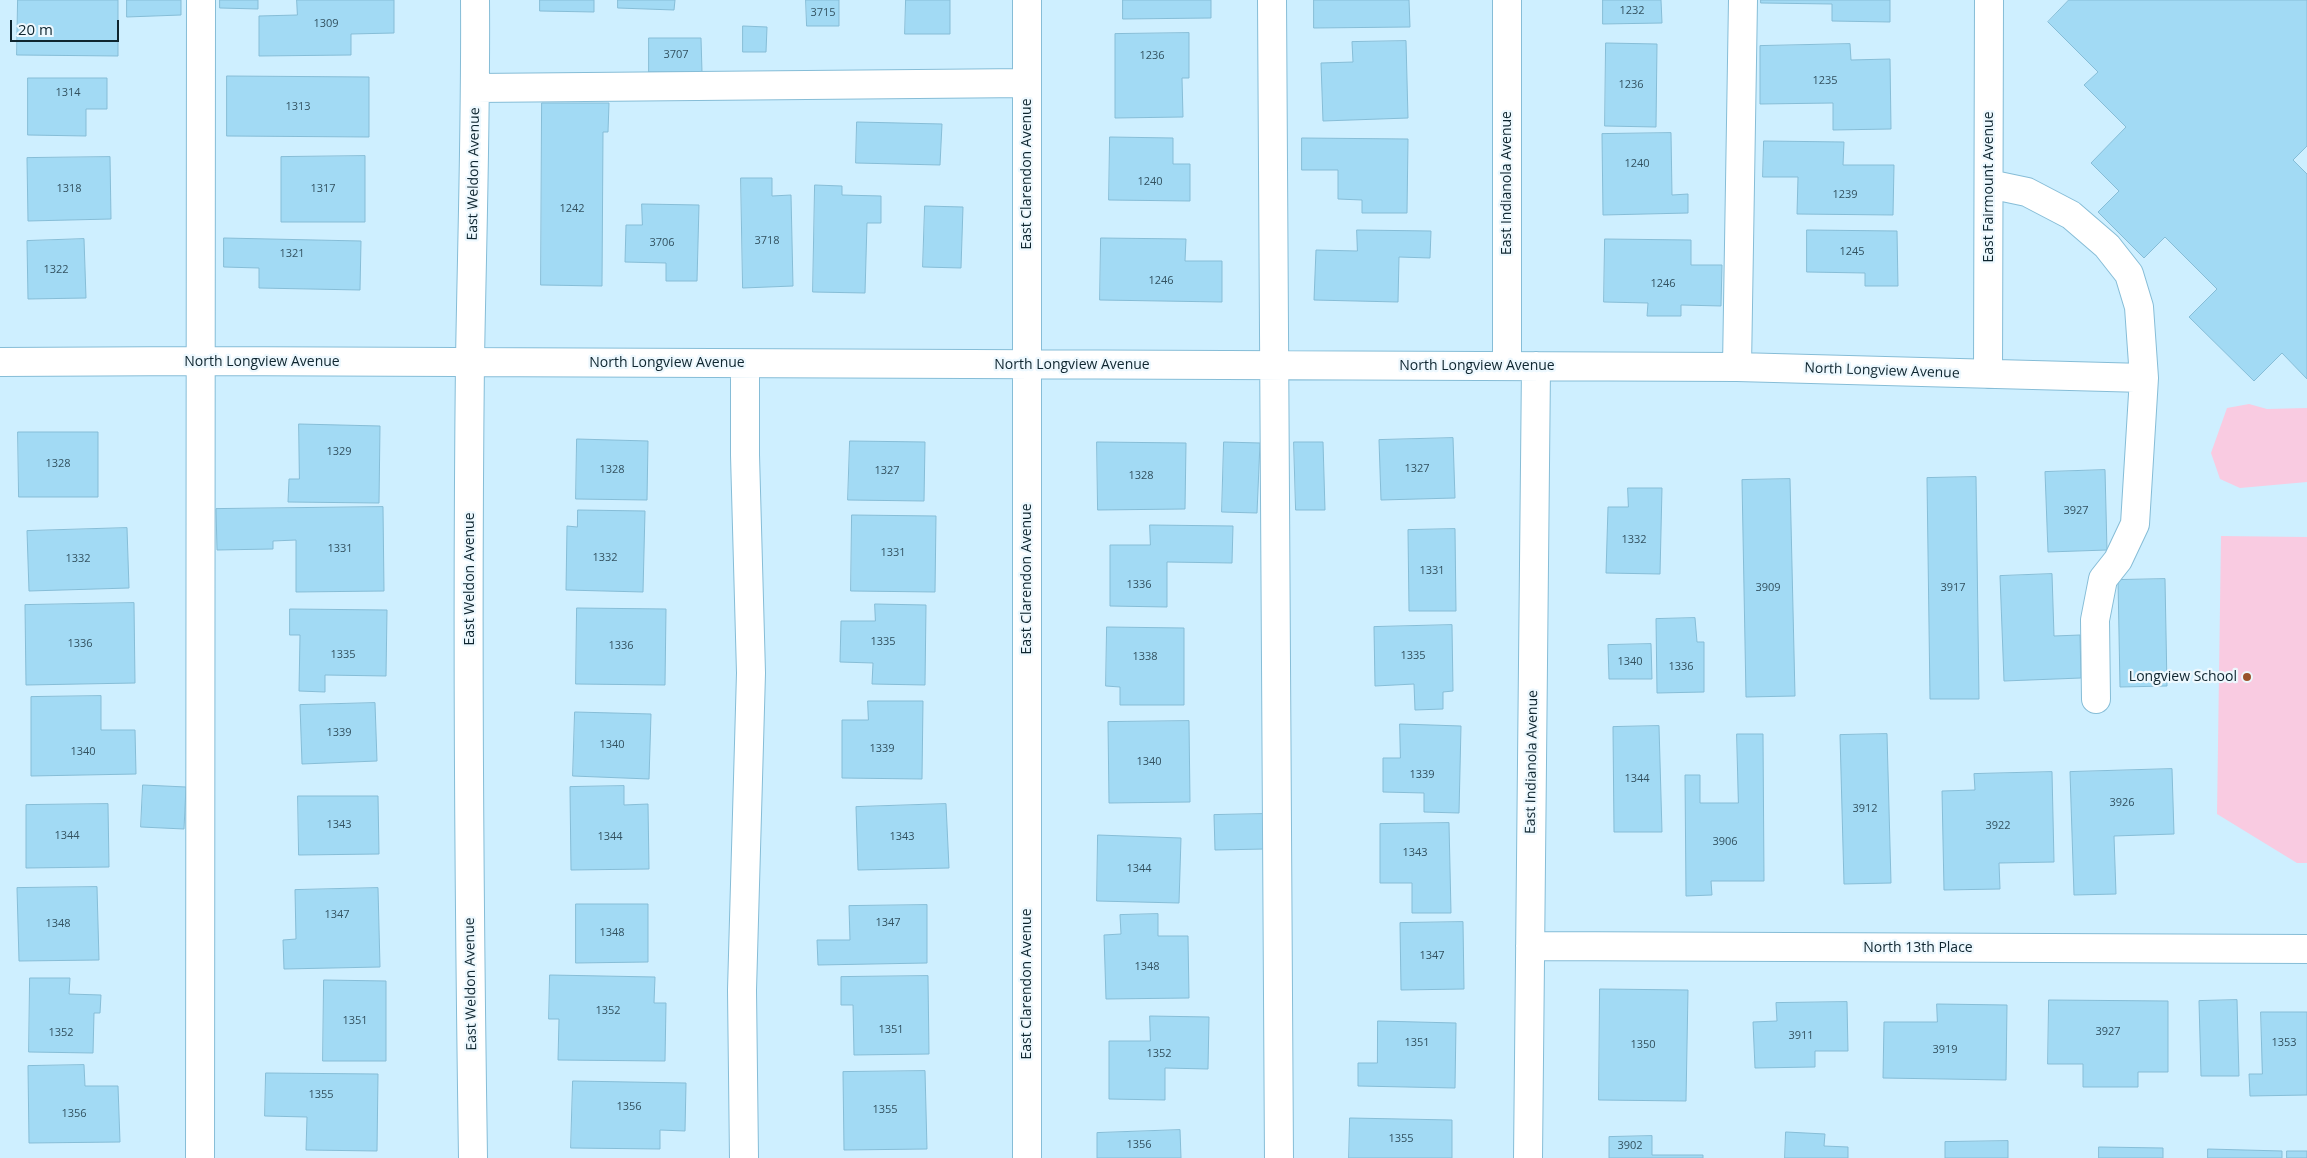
<!DOCTYPE html>
<html>
<head>
<meta charset="utf-8">
<style>
  body { margin:0 }
  #map { position:relative; width:2307px; height:1158px; overflow:hidden; background:#ceefff; font-family:"Open Sans",sans-serif }
  canvas { display:block }
  .scale { position:absolute; left:10px; top:20px; width:109px; height:22px; box-sizing:border-box; border:2px solid #0e252f; border-top:0; padding-left:6px; font-size:15px; line-height:18px; white-space:nowrap; color:#0e252f; -webkit-text-stroke:4px #edf8fe; paint-order:stroke }
</style>
</head>
<body>
<div id="map">
<canvas width="2307" height="1158"></canvas>
<div class="scale">20 m</div>
</div>
<script>
const context = document.querySelector('canvas').getContext('2d');
context.lineJoin = 'round';
function paint(path, color) { context.fillStyle = color; context.fill(path, 'evenodd'); }
function strokePath(path, color, width, dash) { context.strokeStyle = color; context.lineWidth = width; context.lineCap = dash ? 'butt' : 'round'; context.setLineDash(dash || []); context.stroke(path); }
function write(font, color, halo, rows, align = 'center') {
  context.font = font + ' "Open Sans",sans-serif'; context.lineWidth = 4.5; context.setLineDash([]); context.textBaseline = 'middle'; context.strokeStyle = halo; context.fillStyle = color; for (const [text, x, y, turn = 0] of rows) {
    context.save(); context.translate(x, y); context.rotate((+turn || 0) * Math.PI / 180); context.textAlign = isNaN(turn) ? turn : align; if (halo) context.strokeText(text, 0, 0); context.fillText(text, 0, 0); context.restore();
  }
}
paint(new Path2D(`
  M2249 404 2267 409 2307 408V482L2240 488 2220 479 2211 453 2227 408Z
  M2221 536 2307 537V863H2297L2217 814Z`), '#f9cbe1');
const building = new Path2D(`
  M18 0H118V56L17 55Z
  M127 0H181V15L127 17Z
  M220 0H258V9L220 8Z
  M297 0H394V33L351 34V55L259 56V16L297 15Z
  M540 0H594V12L540 11Z
  M618 0H675L674 10 618 8Z
  M806 0H839V26H807Z
  M906 0H950V34H905Z
  M1123 0H1211V18L1123 19Z
  M1314 0H1409L1410 27 1314 28Z
  M1603 0H1661L1662 23 1603 24Z
  M1761 0H1890V22L1832 21V4L1761 3Z
  M2069 0H2307V146L2293 160 2307 174V379L2282 353 2254 381 2189 317 2217 289 2165 237 2144 258 2098 212 2119 191 2091 163 2126 127 2084 85 2098 72 2048 22Z
  M743 26 767 27 766 52H743Z
  M1189 33V78H1182L1183 117 1115 118V34Z
  M649 38H701L702 72H649Z
  M1406 41 1408 118 1323 121 1321 63 1353 62 1352 42Z
  M1606 43 1657 44 1656 127 1605 126Z
  M1850 44 1851 60 1890 59 1891 129 1833 130V103L1760 104V46Z
  M227 76 369 77V137L227 136Z
  M28 78H107V109H86V136L28 135Z
  M542 103H609L608 132H603L602 286 541 285Z
  M857 122 942 124 940 165 856 163Z
  M1671 133 1672 195 1688 194V213L1603 215 1602 134Z
  M1110 137 1173 138V164H1190V201L1109 200Z
  M1302 138 1408 139 1407 213H1362V200L1338 199V170H1302Z
  M1764 141 1844 142 1843 165H1894L1893 215 1797 214 1798 177H1763Z
  M365 156V222H281V157Z
  M110 157 111 219 28 221 27 158Z
  M741 178H772V196L791 195 793 286 743 288Z
  M815 185 842 186V195L881 196V223H867L865 293 813 292Z
  M642 204 699 205 697 281H666V263L625 262 626 225H642Z
  M925 206 963 207 961 268 923 267Z
  M1357 230 1431 231 1430 258 1399 257 1398 302 1314 300 1316 250 1357 251Z
  M1807 230 1897 231 1898 286H1865V273L1807 272Z
  M224 238 361 241 360 290 259 288V268L224 267Z
  M1101 238 1186 239 1185 261H1222V302L1100 300Z
  M84 239 86 298 28 299 27 241Z
  M1605 239 1691 240V265H1722L1721 306 1681 305V316H1647L1648 303 1604 302Z
  M299 424 380 426 379 503 288 502 289 479H299Z
  M18 432H98V497H19Z
  M1453 438 1455 498 1381 500 1379 440Z
  M577 439 648 441 647 500 576 499Z
  M850 441 925 442 924 501 848 500Z
  M1097 442 1186 443 1185 509 1098 510Z
  M1224 442 1260 443 1257 513 1222 512Z
  M1294 442H1323L1325 510H1296Z
  M2105 470 2107 550 2048 552 2045 472Z
  M1976 477 1979 699H1930L1927 478Z
  M1790 479 1795 696 1746 697 1742 480Z
  M1628 488H1662L1660 574 1606 573 1608 507H1628Z
  M383 507 384 591 296 592V540L273 541V549L217 550 216 509Z
  M578 510 645 511 643 592 566 590 567 526 577 527Z
  M852 515 936 516 935 592 851 591Z
  M1150 525 1233 526 1232 563 1167 562V607L1110 606V545H1150Z
  M127 528 129 588 29 591 27 531Z
  M1455 529 1456 611H1409L1408 530Z
  M2052 574 2054 636 2080 635 2081 678 2004 681 2000 576Z
  M2165 579 2167 686 2120 687 2118 580Z
  M134 603 135 683 26 685 25 605Z
  M875 604 926 605 925 685 872 684 873 663 840 662 841 621H875Z
  M577 608 666 609 665 685 576 684Z
  M290 609 387 610 386 676 325 675V692L299 691 300 635H290Z
  M1695 618 1697 642H1704V692L1657 693 1656 619Z
  M1452 625 1453 691 1443 692V709L1415 710 1414 684 1375 686 1374 627Z
  M1107 627 1184 628V705H1120V687L1106 686Z
  M1651 644 1652 679H1609L1608 645Z
  M101 696V730H135L136 774 31 776V697Z
  M868 701H923L922 779 842 778V720H868Z
  M375 703 377 761 302 764 300 705Z
  M575 712 651 714 649 779 573 776Z
  M1189 721 1190 802 1109 803 1108 722Z
  M1400 724 1461 726 1459 813 1424 812V793L1383 792V758H1400Z
  M1659 726 1662 832H1614L1613 727Z
  M1737 734H1763L1764 881H1711L1712 895 1686 896 1685 775H1700V803H1738Z
  M1887 734 1891 883 1844 884 1840 735Z
  M2172 769 2174 834 2114 836 2116 894 2074 895 2070 772Z
  M2052 772 2054 862 1999 863 2000 889 1944 890 1942 791 1975 790 1974 774Z
  M143 785 186 787 184 829 141 827Z
  M624 786V805L648 804 649 869 571 870 570 787Z
  M298 796H378L379 854 299 855Z
  M108 804 109 867 26 868V805Z
  M946 804 949 868 858 870 856 807Z
  M1264 814 1265 849 1215 850 1214 815Z
  M1449 823 1451 913H1412V883H1380V824Z
  M1098 835 1181 838 1179 903 1097 901Z
  M97 887 99 960 19 961 17 888Z
  M378 888 380 967 284 969 283 940 296 939 295 890Z
  M576 904H648V962L576 963Z
  M927 905V963L818 965 817 940H850L849 906Z
  M1158 914V936H1188L1189 998 1106 999 1104 935 1121 934 1120 915Z
  M1463 922 1464 989 1401 990 1400 923Z
  M550 975 655 977 654 1003H666L665 1061 558 1060 559 1019H549Z
  M928 976 929 1054 854 1055 853 1005H841V977Z
  M30 978H70L69 994 101 995 100 1013H94L93 1053 29 1052Z
  M324 980 386 981V1061H323Z
  M1600 989 1688 990 1686 1101 1599 1100Z
  M2049 1000 2168 1001V1072H2138V1087H2083V1064H2048Z
  M2237 1000 2239 1076H2201L2199 1001Z
  M1847 1002 1848 1051H1815V1067L1755 1068 1753 1022 1777 1021 1776 1003Z
  M1937 1004 2007 1005 2006 1080 1883 1078 1884 1022H1937Z
  M2261 1012H2307V1095L2250 1096 2249 1074H2262Z
  M1150 1016 1209 1017 1208 1069 1165 1068V1100L1109 1099V1041H1150Z
  M1378 1021 1456 1023 1455 1088 1358 1086V1063H1377Z
  M84 1065 85 1086H118L120 1142 29 1143 28 1066Z
  M925 1071 927 1149 844 1150 843 1072Z
  M266 1073 378 1074 377 1151 306 1150 307 1117 265 1116Z
  M573 1081 686 1083 685 1131 660 1130V1149L571 1148Z
  M1350 1118 1452 1120V1158H1349Z
  M1180 1130 1181 1158H1097V1133Z
  M1786 1132 1825 1134 1824 1146 1848 1147V1158H1785Z
  M1652 1136V1155H1703V1158H1609V1137Z
  M2008 1141V1158H1945V1142Z
  M2099 1147 2163 1148V1158H2099Z
  M2208 1149 2282 1151V1158H2208Z
  M2287 1151H2307V1158H2287Z`);
paint(building, '#a2daf4');
strokePath(building, '#86bdd7', 1);
const minor = new Path2D(`
  M1027 0V1158
  M1272 0 1279 1158
  M476 88 1027 83
  M1989 184 2027 192 2071 215 2107 246 2129 274 2139 307 2144 378 2135 524 2118 560 2103 579 2095 620 2096 699
  M0 362 200 361 1737 367 2144 378
  M1507 366V0
  M1737 367 1743 0
  M1988 374 1989 0
  M1530 946 2307 949
  M200 1158 201 0
  M473 1158C469 892 467 626 470 361 472 240 476 120 475 0
  M744 1158 742 990 751 673 745 455V364
  M1528 1158 1536 366`);
strokePath(minor, '#86bdd7', 30);
strokePath(minor, '#fff', 28);
for (const [x, y, r, color] of [
  [2247,677,5,"#99532b"]
]) { const dot = new Path2D(); dot.arc(x, y, r, 0, 2 * Math.PI); context.fillStyle = color; context.fill(dot); strokePath(dot, '#edf8fe', 2); }
write('11px', '#335260', null, [
  ["1232",1632,11],
  ["3715",823,13],
  ["1309",326,24],
  ["3707",676,55],
  ["1236",1152,56],
  ["1235",1825,81],
  ["1236",1631,85],
  ["1314",68,93],
  ["1313",298,107],
  ["1240",1637,164],
  ["1240",1150,182],
  ["1318",69,189],
  ["1317",323,189],
  ["1239",1845,195],
  ["1242",572,209],
  ["3718",767,241],
  ["3706",662,243],
  ["1245",1852,252],
  ["1321",292,254],
  ["1322",56,270],
  ["1246",1161,281],
  ["1246",1663,284],
  ["1329",339,452],
  ["1328",58,464],
  ["1327",1417,469],
  ["1328",612,470],
  ["1327",887,471],
  ["1328",1141,476],
  ["3927",2076,511],
  ["1332",1634,540],
  ["1331",340,549],
  ["1331",893,553],
  ["1332",605,558],
  ["1332",78,559],
  ["1331",1432,571],
  ["1336",1139,585],
  ["3909",1768,588],
  ["3917",1953,588],
  ["1335",883,642],
  ["1336",80,644],
  ["1336",621,646],
  ["1335",343,655],
  ["1335",1413,656],
  ["1338",1145,657],
  ["1340",1630,662],
  ["1336",1681,667],
  ["1339",339,733],
  ["1340",612,745],
  ["1339",882,749],
  ["1340",83,752],
  ["1340",1149,762],
  ["1339",1422,775],
  ["1344",1637,779],
  ["3926",2122,803],
  ["3912",1865,809],
  ["1343",339,825],
  ["3922",1998,826],
  ["1344",67,836],
  ["1344",610,837],
  ["1343",902,837],
  ["3906",1725,842],
  ["1343",1415,853],
  ["1344",1139,869],
  ["1347",337,915],
  ["1347",888,923],
  ["1348",58,924],
  ["1348",612,933],
  ["1347",1432,956],
  ["1348",1147,967],
  ["1352",608,1011],
  ["1351",355,1021],
  ["1351",891,1030],
  ["3927",2108,1032],
  ["1352",61,1033],
  ["3911",1801,1036],
  ["1351",1417,1043],
  ["1353",2284,1043],
  ["1350",1643,1045],
  ["3919",1945,1050],
  ["1352",1159,1054],
  ["1355",321,1095],
  ["1356",629,1107],
  ["1355",885,1110],
  ["1356",74,1114],
  ["1355",1401,1139],
  ["1356",1139,1145],
  ["3902",1630,1146]
]);
write('14px', '#0e252f', '#edf8fe', [
  ["East Weldon Avenue",474,174,-89],
  ["East Clarendon Avenue",1027,174,-90],
  ["East Indianola Avenue",1507,183,-90],
  ["East Fairmount Avenue",1989,187,-90],
  ["North Longview Avenue",262,362],
  ["North Longview Avenue",667,363],
  ["North Longview Avenue",1072,365],
  ["North Longview Avenue",1477,366],
  ["North Longview Avenue",1882,371,2],
  ["East Weldon Avenue",470,579,-90],
  ["East Clarendon Avenue",1027,579,-90],
  ["East Indianola Avenue",1532,762,-89],
  ["North 13th Place",1918,948],
  ["East Weldon Avenue",471,984,-91],
  ["East Clarendon Avenue",1027,984,-90]
]);
write('14px', '#0e252f', '#edf8fe', [
  ["Longview School",2237,677]
], 'right');
</script>
</body>
</html>
